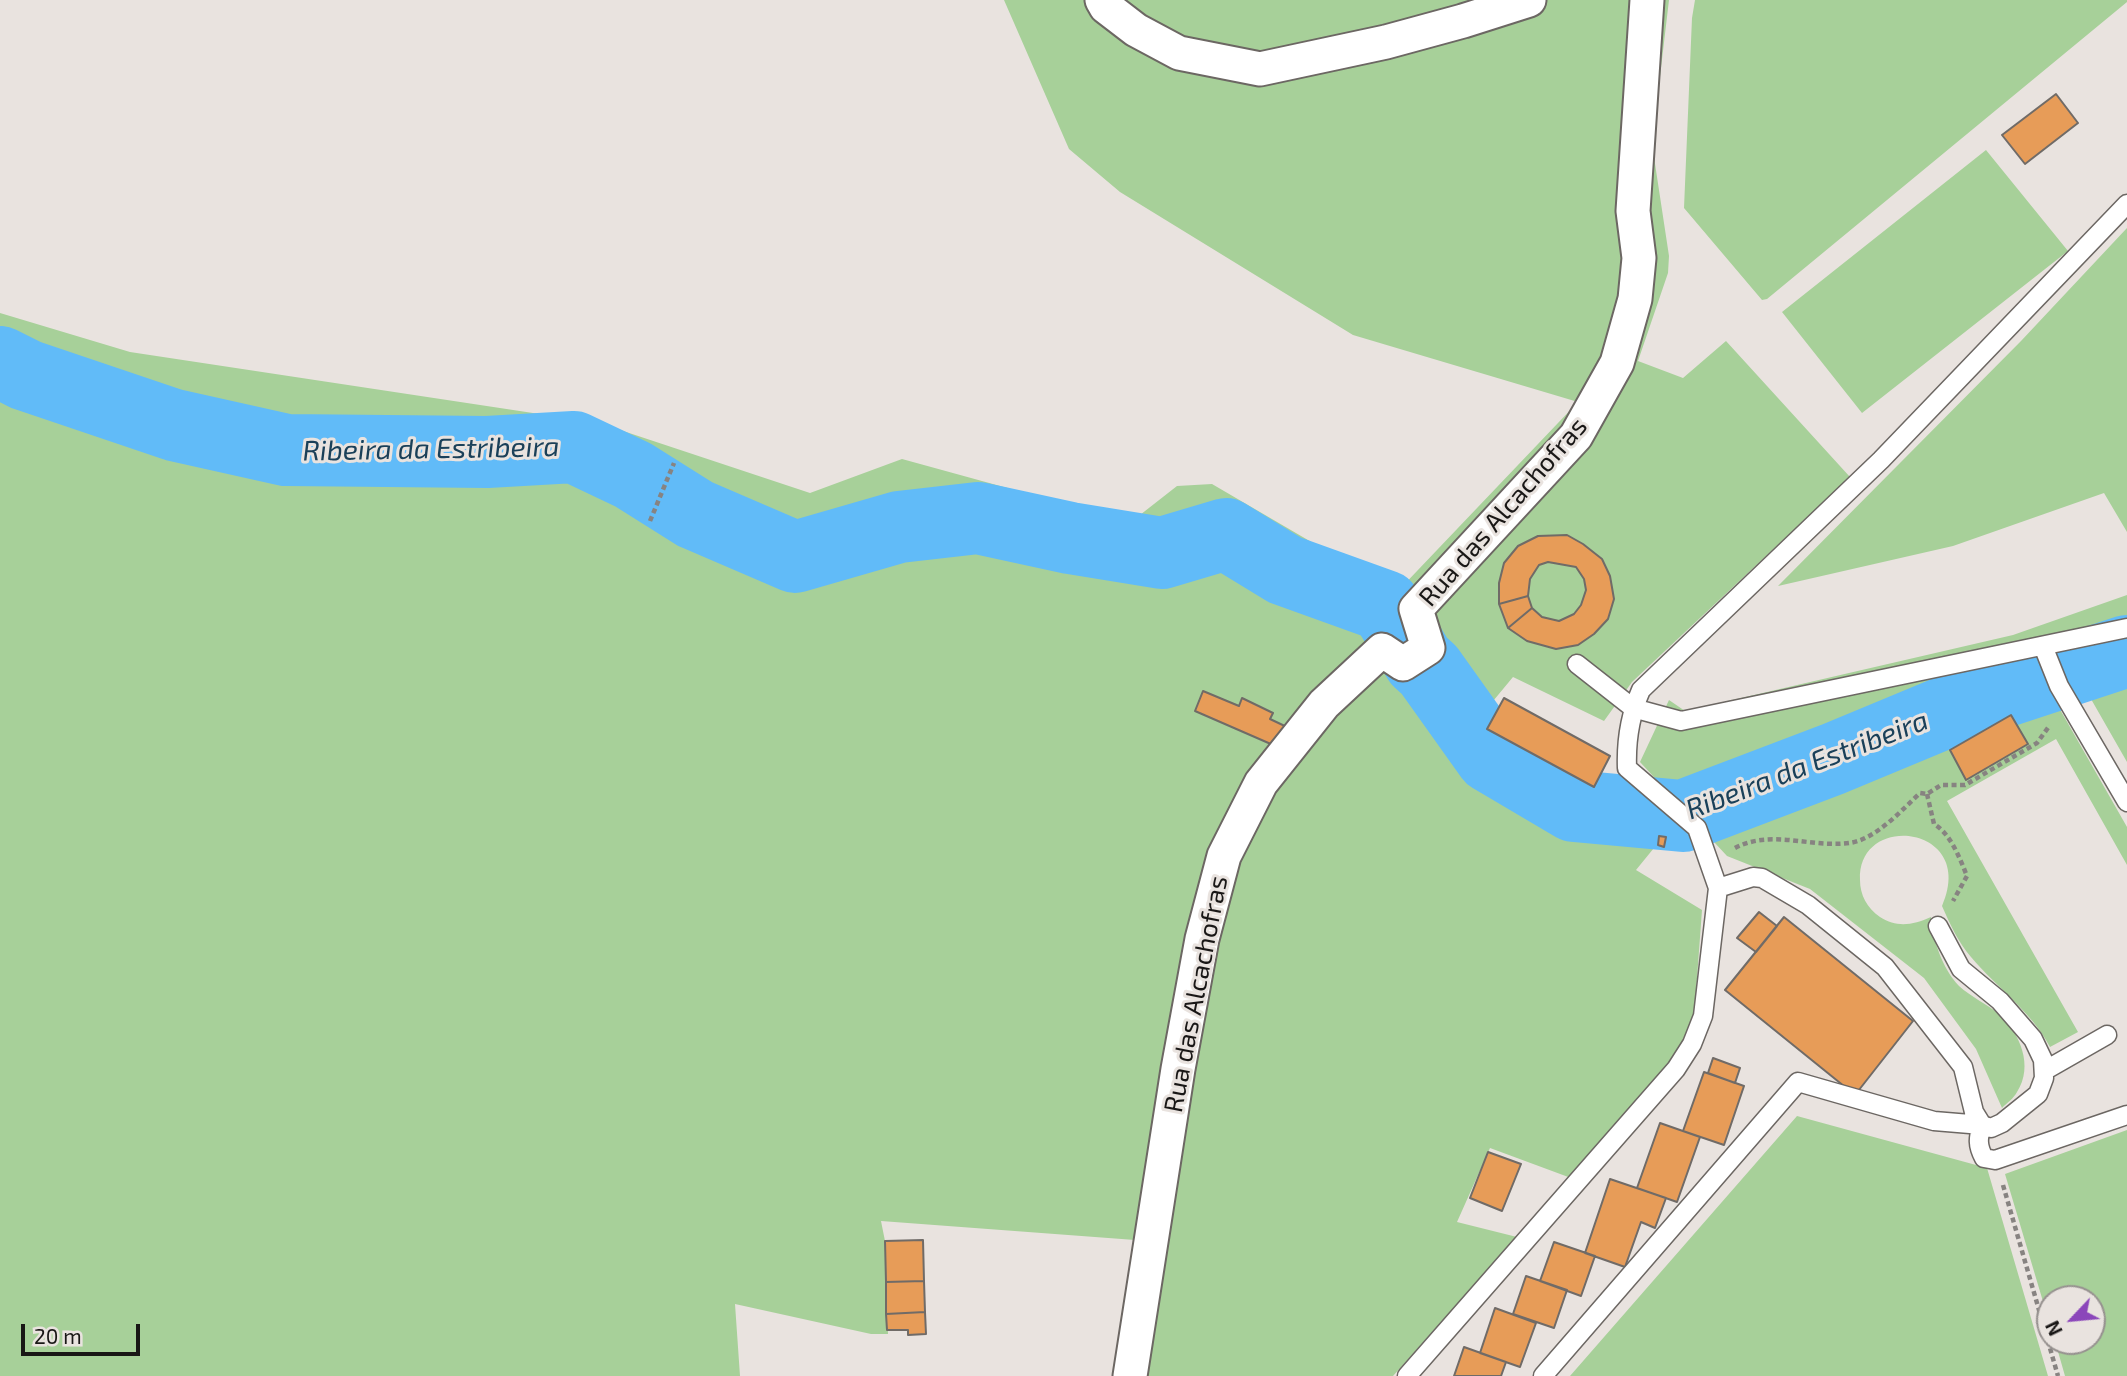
<!DOCTYPE html>
<html>
<head>
<meta charset="utf-8">
<style>
  body { margin:0 }
  #map { position:relative; width:2127px; height:1376px; overflow:hidden; background:#e9e3df; font-family:"Exo 2",sans-serif }
  canvas { display:block }
  .north { position:absolute; left:2036px; top:1285px; width:70px; height:70px; box-sizing:border-box; background:#e9e3df; border:2px solid #96918f; border-radius:50%; rotate:244deg; font-size:19px; font-weight:700; line-height:28px; text-align:center; color:#191716 }
  .north::after { content:''; display:block; margin:auto; width:24px; height:32px; background:#8b46ba; clip-path:polygon(50% 0,100% 100%,50% 72%,0 100%) }
  .scale { position:absolute; left:21px; top:1324px; width:119px; height:32px; box-sizing:border-box; border:4px solid #191716; border-top:0; padding-left:9px; font-size:21px; line-height:24px; white-space:nowrap; color:#191716; -webkit-text-stroke:5px #e9e3df; paint-order:stroke }
</style>
</head>
<body>
<div id="map">
<canvas width="2127" height="1376"></canvas>
<div class="north">N</div>
<div class="scale">20 m</div>
</div>
<script>
const context = document.querySelector('canvas').getContext('2d');
context.lineJoin = 'round';
function paint(path, color) { context.fillStyle = color; context.fill(path, 'evenodd'); }
function strokePath(path, color, width, dash) { context.strokeStyle = color; context.lineWidth = width; context.lineCap = dash ? 'butt' : 'round'; context.setLineDash(dash || []); context.stroke(path); }
function write(font, color, halo, rows, align = 'center') {
  context.font = font + ' "Exo 2",sans-serif'; context.lineWidth = 6; context.setLineDash([]); context.textBaseline = 'middle'; context.strokeStyle = halo; context.fillStyle = color; for (const [text, x, y, turn = 0] of rows) {
    context.save(); context.translate(x, y); context.rotate((+turn || 0) * Math.PI / 180); context.textAlign = isNaN(turn) ? turn : align; if (halo) context.strokeText(text, 0, 0); context.fillText(text, 0, 0); context.restore();
  }
}
paint(new Path2D(`
  M1004 0H1669L1652 144 1669 256 1668 273 1638 361 1683 378 1726 341 1850 477 1632 682 1604 721 1513 677 1479 718 1432 618 1434 605 1383 660 1405 680 1469 767 1547 819 1667 832 1636 870 1702 910 1694 1019 1686 1042 1571 1178 1490 1148 1457 1222 1517 1237 1393 1376H1138L1167 1203 1247 791 1135 1240 881 1221 885 1241 888 1334H871L735 1304 740 1376H0V313L130 352 599 423 810 493 902 459 1131 522 1177 486 1212 484 1397 592 1578 402 1353 335 1120 192 1069 149Z
  M1695 0H2127V2L1767 299 1762 300 1684 208 1692 18Z
  M1986 150 2068 251 1862 413 1782 312Z
  M2127 228V532L2104 493 1953 546 1778 586 2021 341Z
  M2127 595V762L2079 678 1954 722 1937 740 2058 706 2127 827V865L2056 739 1947 801 2078 1032 2050 1047C2031 1011 1997 988 1971 957 1958 942 1950 924 1942 906 1978 825 1857 811 1860 880 1860 895 1867 908 1880 917 1897 928 1913 925 1931 917 1933 940 1942 968 1959 986 1971 997 1987 1004 1999 1014 2020 1033 2034 1066 2017 1092 2014 1098 2007 1103 2002 1108L1976 1049 1924 978 1810 889 1727 856 1640 762 1669 700 1685 711 2013 635Z
  M1797 1116 1987 1168 2048 1376H1570Z
  M2127 1130V1376H2065L2055 1341H2092V1299H2050V1325L2005 1174Z`), '#a7d099');
strokePath(new Path2D(`
  M0 362 26 375 174 425 286 450 487 452 574 447 633 475 695 514 795 557 899 527 978 518 1070 538 1162 553 1226 534 1285 570 1385 606 1419 661 1429 670 1491 757 1574 806 1683 816 1833 759 1963 705 2127 651`), '#61bbf8', 72);
const building = new Path2D(`
  M2056 94 2078 123 2025 164 2002 135Z
  M1567 535 1583 544 1602 559 1610 576 1614 599 1608 619 1594 634 1578 645 1556 649 1527 641 1508 628 1532 608 1542 617 1559 621 1574 614 1581 605 1586 590 1584 579 1576 567 1548 562 1539 565 1530 579 1528 596 1499 604V583L1504 563 1518 546 1538 536Z
  M1528 596 1532 608 1508 628 1499 604Z
  M1203 691 1239 706 1242 698 1273 713 1270 719 1289 728 1280 748 1195 711Z
  M1504 698 1610 756 1594 787 1487 729Z
  M2011 715 2028 744 1966 780 1950 750Z
  M1659 836 1666 837 1664 847 1658 845Z
  M1759 912 1777 926 1756 952 1737 938Z
  M1784 917 1913 1021 1855 1095 1725 990Z
  M1713 1058 1740 1068 1735 1083 1708 1073Z
  M1704 1072 1744 1086 1724 1145 1683 1131Z
  M1660 1123 1700 1137 1677 1202 1637 1188Z
  M1488 1152 1521 1164 1502 1211 1470 1198Z
  M1610 1179 1666 1198 1655 1228 1641 1222 1625 1267 1585 1253Z
  M923 1240 924 1281 886 1282 885 1241Z
  M1554 1242 1595 1256 1581 1296 1540 1281Z
  M1526 1276 1567 1290 1554 1328 1513 1314Z
  M924 1281 925 1312 886 1314V1282Z
  M1495 1308 1536 1323 1520 1367 1480 1353Z
  M925 1312 926 1334 908 1335V1330H887L886 1314Z
  M1464 1347 1506 1362 1501 1376H1454Z`);
paint(building, '#e79c58');
strokePath(building, '#706b67', 2);
const service = new Path2D(`
  M2043 646 2059 686 2127 802
  M1577 664 1633 708 1681 721 2127 628
  M1718 888 1753 877 1762 878 1808 905 1885 967 1963 1067 1974 1112 1982 1125 1991 1128 2002 1123 2038 1094 2044 1078 2043 1060 2033 1039 2000 1001 1961 969 1938 926
  M2044 1071 2107 1035
  M1407 1376 1676 1069 1692 1044 1703 1016 1718 888 1697 828 1627 768C1626 741 1630 715 1641 690L1881 460 2127 204
  M1543 1376 1798 1082 1934 1121 1982 1125C1978 1138 1977 1145 1984 1158L1995 1160 2127 1115`);
const minor = new Path2D(`
  M1102 0 1106 7 1136 30 1179 53 1260 69 1386 42 1463 21 1529 0
  M1130 1376 1178 1069 1202 939 1224 856 1261 783 1324 704 1382 650 1403 664 1428 648 1416 609 1576 436 1617 363 1635 299 1639 258 1633 211 1647 0`);
strokePath(service, '#6c6763', 21);
strokePath(minor, '#6c6763', 37);
strokePath(new Path2D(`
  M650 521 674 463
  M1927 794 1934 824C1951 834 1960 859 1967 876L1953 901
  M1735 848C1771 829 1811 848 1849 843 1875 840 1902 810 1920 793L1927 794 1941 785H1965L2037 743 2050 725
  M2003 1185 2058 1376`), '#878381', 4.5, [5, 3.5]);
strokePath(service, '#fff', 18);
strokePath(minor, '#fff', 33);
write('26px', '#191716', '#e9e3df', [
  ["Rua das Alcachofras",1503,512,-49],
  ["Rua das Alcachofras",1196,994,-79]
]);
write('italic 28px', '#1a4059', '#e9e3df', [
  ["Ribeira da Estribeira",431,449,-1],
  ["Ribeira da Estribeira",1807,765,-21]
]);
</script>
</body>
</html>
